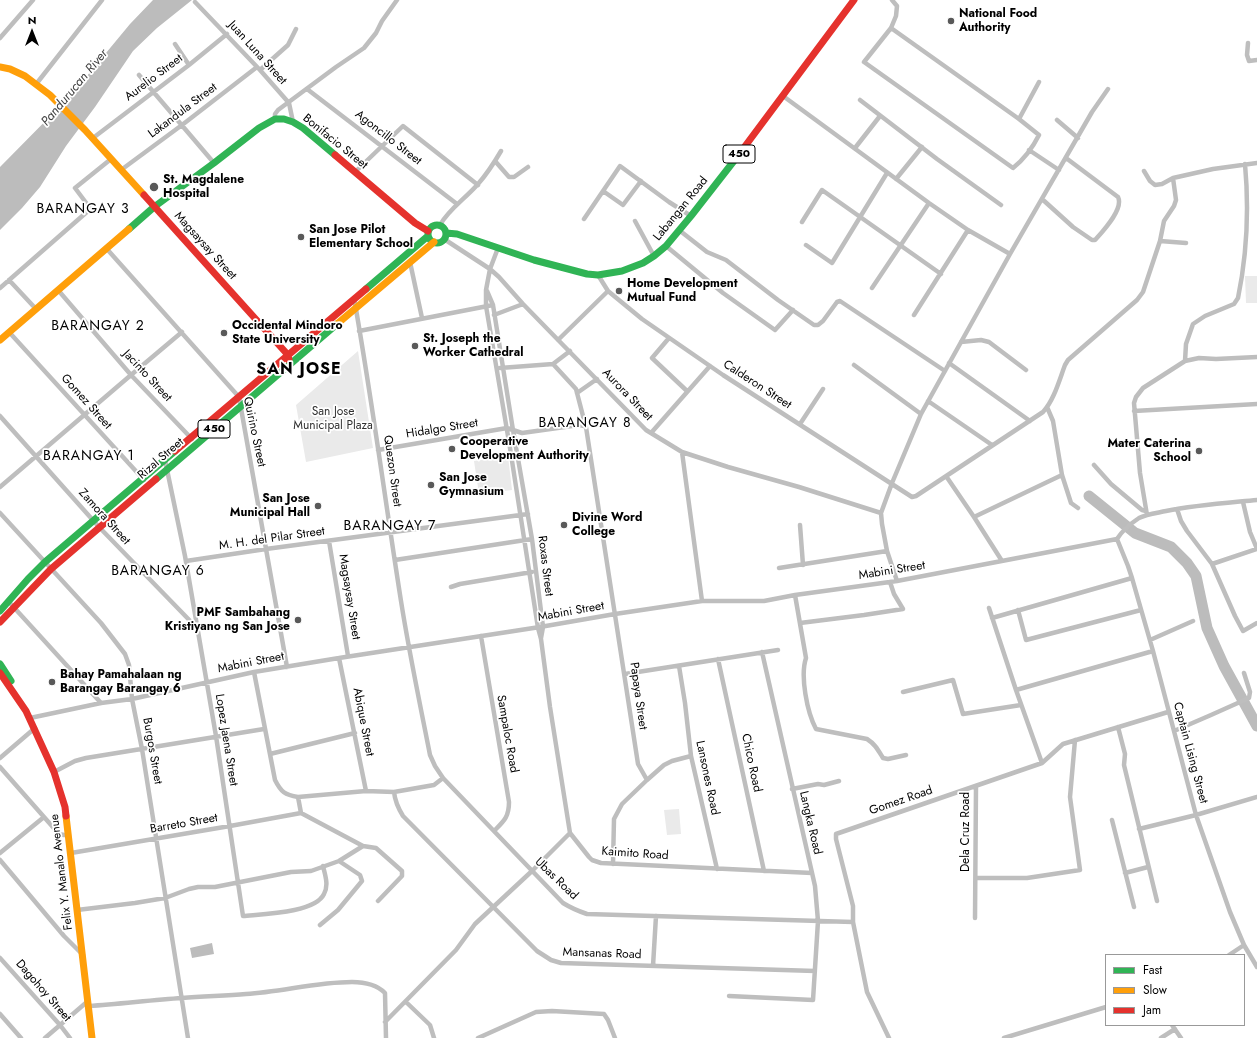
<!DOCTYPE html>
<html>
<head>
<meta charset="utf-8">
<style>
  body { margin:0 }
  #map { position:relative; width:1257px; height:1038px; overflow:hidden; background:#fff; font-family:Jost,sans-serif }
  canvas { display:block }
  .legend { position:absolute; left:1105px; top:954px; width:140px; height:72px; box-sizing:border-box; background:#fff; border:1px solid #999; margin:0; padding:5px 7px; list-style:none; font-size:12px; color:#000 }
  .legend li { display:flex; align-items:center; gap:8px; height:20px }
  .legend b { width:20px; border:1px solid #999 }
  .north { position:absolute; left:12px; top:12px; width:40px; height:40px; -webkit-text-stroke:3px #fff; paint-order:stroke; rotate:0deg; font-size:11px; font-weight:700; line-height:16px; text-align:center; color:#000 }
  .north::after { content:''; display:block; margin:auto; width:14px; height:18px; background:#000; clip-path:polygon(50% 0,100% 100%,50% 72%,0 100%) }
</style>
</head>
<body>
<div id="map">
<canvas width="1257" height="1038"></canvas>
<ul class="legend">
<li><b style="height:5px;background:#30b455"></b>Fast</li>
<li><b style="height:5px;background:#ff9f0a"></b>Slow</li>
<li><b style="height:5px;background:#e5322d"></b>Jam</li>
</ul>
<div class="north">N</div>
</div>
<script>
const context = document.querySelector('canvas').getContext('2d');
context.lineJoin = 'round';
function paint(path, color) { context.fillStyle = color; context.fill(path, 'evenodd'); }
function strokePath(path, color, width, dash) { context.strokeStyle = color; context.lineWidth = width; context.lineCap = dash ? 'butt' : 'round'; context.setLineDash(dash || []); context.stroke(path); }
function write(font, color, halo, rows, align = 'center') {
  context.font = font + ' Jost,sans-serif'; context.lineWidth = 3.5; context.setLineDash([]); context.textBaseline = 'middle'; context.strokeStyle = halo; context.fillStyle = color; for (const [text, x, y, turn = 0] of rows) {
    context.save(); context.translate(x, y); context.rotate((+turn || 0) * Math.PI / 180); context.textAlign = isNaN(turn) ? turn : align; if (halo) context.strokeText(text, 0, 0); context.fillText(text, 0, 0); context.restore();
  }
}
paint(new Path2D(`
  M1245 276H1257V303H1246Z
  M358 351 373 448 306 462 296 405Z
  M508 456 512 490 479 494 474 461Z
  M679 809 681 834 667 835 664 810Z`), '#eaeaea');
paint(new Path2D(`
  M153 0H192L157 28 133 51 95 107 66 146 40 187 22 208 0 230V167L72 94 130 24Z
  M212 943 214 954 192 958 190 948Z`), '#bcbcbc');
strokePath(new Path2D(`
  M1089 496 1135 533 1171 547 1187 563 1196 576 1207 628 1224 666 1257 726`), '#bcbcbc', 11);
strokePath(new Path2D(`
  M195 2 260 70 289 103 293 122
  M891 28 1019 119 1039 135C1033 147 1023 160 1013 168L864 62 891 28 896 16 897 6 892 0
  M0 38 33 0
  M1248 43 1247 55 1249 61 1257 60
  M175 44 189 65
  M260 70 288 45 296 29
  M139 75 214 163
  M37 83 102 0
  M307 89 457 204
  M783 96 929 203 968 230 1010 254
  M860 100 937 159 1001 205
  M275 119V114L278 110 336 67 364 48 376 33 382 21 397 0
  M1019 119 1039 82
  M1057 120 1078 138
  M93 138 189 65 227 34
  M855 148 880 116
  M1029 150 1059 170
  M495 161 509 177H514L528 167
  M121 170 182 125 257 67
  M1144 171 1150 181 1155 185 1162 184 1173 178
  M355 172 403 126 478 185
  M896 179 922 147
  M603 191 623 205 641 181
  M1042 199 1073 227 1092 240H1095C1103 231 1124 209 1118 197L1066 158
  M584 219 620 166 669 202 691 216
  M635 221 654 256
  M802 222 822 190 941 274
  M440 225C449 209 465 199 478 184 486 175 494 163 501 151
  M679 230 707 252 726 260 778 300 814 325H818L823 321 837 302 840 301 945 371
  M444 239 490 269 499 277 523 304 646 430 682 452 728 467 799 487 881 513
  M1160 241 1186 243
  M806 245 832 263 887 173
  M666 246 723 293 775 330 793 310
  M106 248 239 397 287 667
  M498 248 490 269 486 290V306L510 448 538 628 541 639 550 707 570 833 589 857 592 860 601 863 812 873
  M410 262 422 318
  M598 275 608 291 642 319 723 375 912 497 916 496 1043 412C1054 400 1059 381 1065 365L1068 360 1137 300 1143 292 1160 241 1164 221 1174 206 1176 200 1173 178 1213 169 1257 163
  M9 280 36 309
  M0 288 88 211 90 208 75 188 111 159
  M872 288 929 203
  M58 290 131 375 192 439
  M487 291 493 305 513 430 532 539 543 627 541 638
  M354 298C372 399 385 500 401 601 409 652 420 704 430 755L435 766 443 778 563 903C571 908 578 911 587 914L853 922
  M494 315 523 304
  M914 315 968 230
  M359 331 493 305
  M9 332 144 480
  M669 338 652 358 687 391
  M558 340 608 291
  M961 342 981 340 989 342 1026 370
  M1185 361 1186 344 1193 324 1205 316 1234 304 1238 298C1247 254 1249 208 1245 164
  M949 363 1030 421
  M553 364 576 389 583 416 584 426
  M854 365 921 414
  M500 368 553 364 570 351
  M577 393 597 379
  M928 401 992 445
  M1047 407 1053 421 1062 475 1071 503 1078 508
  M1134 411 1257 404
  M0 416 99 527 197 628
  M800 424 823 389
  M651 433 710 366
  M378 450 507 428 522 433 579 425 584 426 586 427 638 764 647 780
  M682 452 702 601
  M165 460 185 556 216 736 243 916C263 914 315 913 324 894 329 885 325 875 323 866
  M1094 465 1111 484 1142 510 1146 511
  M946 476 974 517 1002 561
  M0 487 131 375 182 332
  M1243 502 1250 532 1257 549
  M1177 509 1181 521 1187 531 1212 564 1235 616 1243 631 1257 623
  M0 513 101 623 125 654 129 665 132 699 142 749 188 1038
  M1147 515 1140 473 1134 403 1136 397 1143 388 1185 361 1199 358 1216 359 1257 357
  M974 517 1062 475
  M800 525 803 565
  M1117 539 1128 566 1132 578 1153 651 1196 815 1230 912 1244 945 1257 967
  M1117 539C1122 531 1130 524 1139 518 1147 514 1157 513 1166 511 1196 505 1226 503 1257 500
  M329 541 348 656
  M395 560 532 539
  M186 561 266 549 528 514
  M1212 564 1257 549
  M779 568 887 551
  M897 581 887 551 882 524 881 513 892 483 921 414 1010 254 1092 112 1108 89
  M451 587 460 584 532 572
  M795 595 806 658C800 676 807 712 816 729L867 739C875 744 878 750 883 758L888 759 906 755
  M9 602 101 703
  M989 608 1016 690 1042 763
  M1018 610 1026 640 1141 610
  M992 618 1132 578
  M800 623 864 615 903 609 894 594 890 582
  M481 636 509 802C509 817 504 821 494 831
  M1150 640 1193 621
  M339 658 366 791
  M718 659 764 871
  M679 666 685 703 691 756 717 869
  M254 672 275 780C281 792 285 795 298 797L366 791 394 792 434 785 443 778
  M625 674 778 650
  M1016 690 1153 651
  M903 692 953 680 963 714 1021 705
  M30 718 101 703 132 699 254 672 339 658 540 627 615 614 702 601H764L795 595 897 581 1117 539
  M1118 727 1125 754 1124 765 1157 901
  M1174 731 1211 715 1249 698 1250 692 1244 673
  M270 754 355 733
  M0 758 35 728
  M0 767 59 834 64 835H69
  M54 772 75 761 86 758 264 729
  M792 789 818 784 824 785 839 781
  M394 792C395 801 398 808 403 816L537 951 551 960 561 963 815 971
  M298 797 301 813
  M301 813 363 846 376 848 402 871V876L378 901
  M1112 820 1134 907
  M1139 829 1196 815 1257 797
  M0 853 44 817
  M71 853 230 826 301 813
  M0 860 64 936 83 955
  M613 864 614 819 622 804 647 780 664 765 672 761 691 756
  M1125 873 1148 867
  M976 878H1027L1080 870 1070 797 1075 740
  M77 910 135 903 165 898 189 889 198 887H215L291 872 311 871 339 861 363 846
  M975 918 976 786
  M320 925 338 910 362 881 360 875 339 861
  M1229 955 1244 945
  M0 958 60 1025 70 1038
  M653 966 656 916
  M729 996 813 1000 818 921 815 886 762 652
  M406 1002 430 1025 434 1038
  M89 1006C120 1004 151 1000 182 998 204 996 225 996 246 994 281 992 316 982 352 982 364 982 376 984 385 993L386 1038
  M0 1014 21 1038
  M385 1022 456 950 475 924 532 871 570 833
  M1172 1025 1181 1038
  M45 1038 88 1001
  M478 1038 536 1012 552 1011 604 1014 608 1020 615 1038
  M889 1038 867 992 853 922V906L836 839V834L1042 763 1063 744 1168 712
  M1004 1038 1106 1007
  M1161 1038 1175 1029`), '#bebebe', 4.5);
strokePath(new Path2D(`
  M428 234a9 9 0 1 1 18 0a9 9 0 1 1-18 0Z
  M129 229 154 207 214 163 259 128 275 119H284L293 122 303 128 335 155
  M446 233 457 234 534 260 587 274 598 275 622 271 643 263 654 256 666 246 691 216 737 157
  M366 289 428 236
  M156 479 337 324
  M0 611 28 579 45 562 175 451
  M0 664 11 681`), '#30b455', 7);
strokePath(new Path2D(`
  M0 67 10 69 25 76 50 95 85 130 144 195
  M337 324 434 242
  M0 340 129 229
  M66 816 92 1038`), '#ff9f0a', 7);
strokePath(new Path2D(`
  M335 155 415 223 428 231
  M737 157 854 0
  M144 195 288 355 289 360
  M175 451 366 289
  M0 622 51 569 156 479
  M0 673 26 711 54 772 65 807 66 816`), '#e5322d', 7);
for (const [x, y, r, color] of [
  [951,21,4,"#595959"],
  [154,187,5,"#595959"],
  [301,237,4,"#595959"],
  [619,291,4,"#595959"],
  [224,333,4,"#595959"],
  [415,346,4,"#595959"],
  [452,449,4,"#595959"],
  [1199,451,4,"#595959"],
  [431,485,4,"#595959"],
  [318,506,4,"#595959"],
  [564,525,4,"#595959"],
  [298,620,4,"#595959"],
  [52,682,4,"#595959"]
]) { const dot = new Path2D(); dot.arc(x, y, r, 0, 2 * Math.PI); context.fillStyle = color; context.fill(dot); strokePath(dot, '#fff', 1.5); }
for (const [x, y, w] of [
  [739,154,32],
  [214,429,32]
]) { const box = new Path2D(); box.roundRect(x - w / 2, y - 9, w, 18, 3); context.fillStyle = '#fff'; context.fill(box); strokePath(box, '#000', 1); }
write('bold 11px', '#000', null, [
  ["450",739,154],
  ["450",214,429]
]);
write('bold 12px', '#000', '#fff', [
  ["National Food",959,14],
  ["Authority",959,28],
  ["St. Magdalene",163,180],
  ["Hospital",163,194],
  ["San Jose Pilot",309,230],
  ["Elementary School",309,244],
  ["Home Development",627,284],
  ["Mutual Fund",627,298],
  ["Occidental Mindoro",232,326],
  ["State University",232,340],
  ["St. Joseph the",423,339],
  ["Worker Cathedral",423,353],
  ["Cooperative",460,442],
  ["Development Authority",460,456],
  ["Mater Caterina",1191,444,"right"],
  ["School",1191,458,"right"],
  ["San Jose",439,478],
  ["Gymnasium",439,492],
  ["San Jose",310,499,"right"],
  ["Municipal Hall",310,513,"right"],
  ["Divine Word",572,518],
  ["College",572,532],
  ["PMF Sambahang",290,613,"right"],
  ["Kristiyano ng San Jose",290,627,"right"],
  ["Bahay Pamahalaan ng",60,675],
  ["Barangay Barangay 6",60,689]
], 'left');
write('12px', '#000', '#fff', [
  ["Juan Luna Street",257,53,48],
  ["Aurelio Street",154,78,-37],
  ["Lakandula Street",183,111,-37],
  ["Agoncillo Street",388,138,38],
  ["Bonifacio Street",335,142,39],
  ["Labangan Road",681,209,-51],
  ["Magsaysay Street",205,246,48],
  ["Jacinto Street",147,376,47],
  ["Calderon Street",757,385,33],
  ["Aurora Street",627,395,46],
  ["Gomez Street",86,402,48],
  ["Hidalgo Street",442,429,-9],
  ["Quirino Street",254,432,78],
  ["Rizal Street",161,459,-41],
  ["Quezon Street",392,471,82],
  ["Zamora Street",104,517,48],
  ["M. H. del Pilar Street",272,539,-8],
  ["Roxas Street",545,566,83],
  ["Mabini Street",892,571,-9],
  ["Magsaysay Street",349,597,81],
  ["Mabini Street",571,612,-10],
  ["Mabini Street",251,663,-11],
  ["Papaya Street",638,696,82],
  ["Abique Street",363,722,79],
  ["Sampaloc Road",507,734,80],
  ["Lopez Jaena Street",226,740,81],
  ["Burgos Street",152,751,80],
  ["Captain Lising Street",1190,753,75],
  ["Chico Road",751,763,78],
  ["Lansones Road",707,778,78],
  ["Gomez Road",901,801,-19],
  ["Langka Road",810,823,77],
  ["Barreto Street",184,824,-10],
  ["Dela Cruz Road",966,832,-90],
  ["Kaimito Road",635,854,4],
  ["Felix Y. Manalo Avenue",62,872,-97],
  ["Ubas Road",556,879,44],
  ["Mansanas Road",602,954,2],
  ["Dagohoy Street",43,991,49]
]);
write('12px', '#303030', '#fff', [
  ["San Jose",333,412],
  ["Municipal Plaza",333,426]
]);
write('italic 13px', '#414141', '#fff', [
  ["Pandurucan River",75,88,-50]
]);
context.letterSpacing = '1px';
write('14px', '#000', '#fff', [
  ["BARANGAY 3",83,210],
  ["BARANGAY 2",98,327],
  ["BARANGAY 8",585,424],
  ["BARANGAY 1",89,457],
  ["BARANGAY 7",390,527],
  ["BARANGAY 6",158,572]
]);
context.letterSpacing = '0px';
context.letterSpacing = '1px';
write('bold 16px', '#000', '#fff', [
  ["SAN JOSE",299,370]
]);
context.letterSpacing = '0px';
</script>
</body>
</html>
